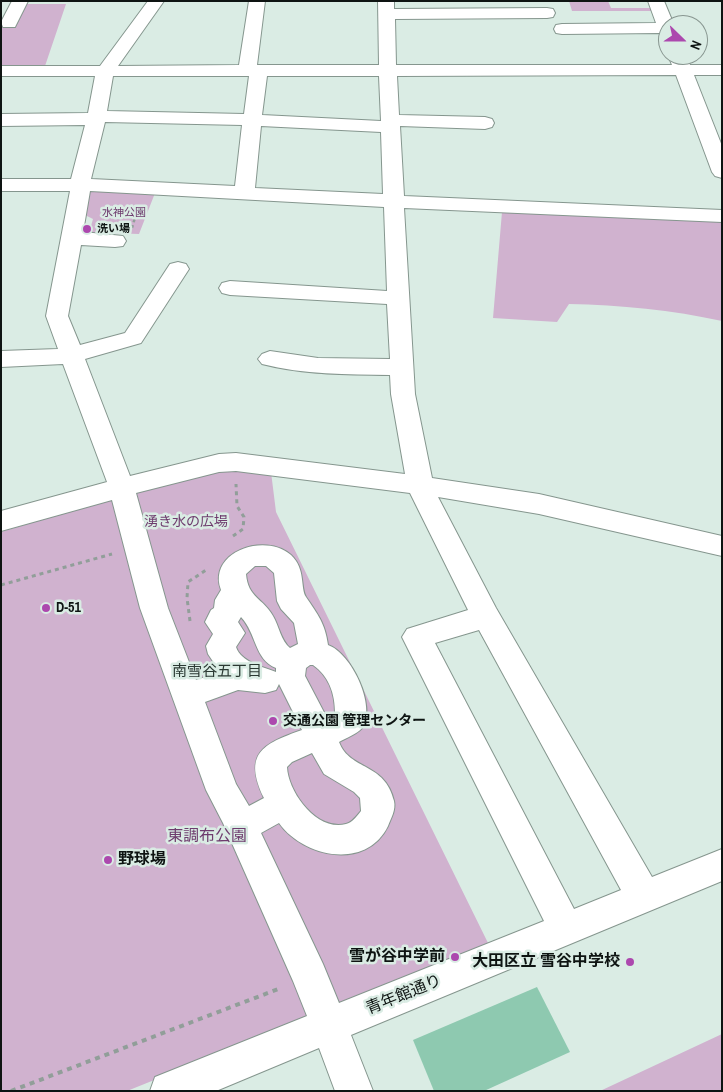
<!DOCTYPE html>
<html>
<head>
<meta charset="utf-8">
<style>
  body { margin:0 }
  #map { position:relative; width:723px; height:1092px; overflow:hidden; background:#daece4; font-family:"Archivo Narrow",sans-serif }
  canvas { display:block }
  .frame { position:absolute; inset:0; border:2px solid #0e1412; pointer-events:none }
  .north { position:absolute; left:658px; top:15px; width:50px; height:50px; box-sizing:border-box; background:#daece4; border:1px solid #889690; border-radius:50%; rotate:112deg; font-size:14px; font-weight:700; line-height:20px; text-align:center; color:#0e1412 }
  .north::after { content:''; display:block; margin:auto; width:18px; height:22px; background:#ac48ae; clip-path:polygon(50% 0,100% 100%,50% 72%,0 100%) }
</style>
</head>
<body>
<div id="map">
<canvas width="723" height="1092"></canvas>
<div class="frame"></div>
<div class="north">N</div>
</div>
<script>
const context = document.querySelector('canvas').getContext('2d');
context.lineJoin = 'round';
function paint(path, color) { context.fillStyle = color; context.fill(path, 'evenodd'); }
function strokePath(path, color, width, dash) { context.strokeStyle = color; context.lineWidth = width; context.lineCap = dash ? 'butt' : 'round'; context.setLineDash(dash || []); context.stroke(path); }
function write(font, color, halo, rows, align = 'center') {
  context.font = font + ' "Archivo Narrow","Noto Sans JP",sans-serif'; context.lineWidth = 5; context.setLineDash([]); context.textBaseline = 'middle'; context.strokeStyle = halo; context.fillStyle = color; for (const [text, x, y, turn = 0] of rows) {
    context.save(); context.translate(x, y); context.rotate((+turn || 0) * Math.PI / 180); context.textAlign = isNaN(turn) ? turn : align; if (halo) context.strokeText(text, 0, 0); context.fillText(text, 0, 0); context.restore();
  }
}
paint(new Path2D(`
  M569 1H608L611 8H655L656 11H572Z
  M22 4H66L45 66H1V23H13Z
  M90 190 155 193 139 234 81 232 91 226 93 219 85 215Z
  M502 212 722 221V321C672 310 620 305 569 304L557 322 493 318Z
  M216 467 271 472 276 512 489 945 127 1091H1V532Z
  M722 1034V1091H600Z`), '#d0b2cf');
paint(new Path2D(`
  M537 987 570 1052 484 1091H434L413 1040Z`), '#8ec9b0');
const minor = new Path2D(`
  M12 1H28L15 27H3L1 22Z
  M148 1H164L118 66 239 65 249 1H265L257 65H379L378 1H394V9L547 8 553 9 555 13 553 17 547 18 395 19 396 65H672L668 55H686L690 65H722V75H694L722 146V178L715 176 712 172 676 75 397 76 399 115 485 117 492 119 494 123 492 127 485 129 400 126 404 196 722 210V222L404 208 415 394 432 478 539 494 722 536V556L539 514 438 497 496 608 652 877 722 849V881L351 1035 373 1091H335L319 1048 216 1091H150L155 1077 307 1016 293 981 223 823 206 790 140 608 112 500 1 531V511L107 482 63 364 1 367V351L58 349 46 316 70 191H1V179H71L85 125 1 126V114L88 113 95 76H1V66H100ZM113 76H249L244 114 107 111ZM267 76H379L381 121 262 115ZM105 122 242 125 235 186 91 179ZM261 126 381 132 383 194 255 188ZM90 191 384 207 387 291 230 281 222 283 219 288 222 293 230 295 387 304 390 359 318 358 270 351 262 354 258 359 262 364C304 375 347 374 390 375L391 394 405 474 236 453 219 454 130 476 85 359 141 343 189 269 186 264 178 262 170 264 125 333 80 345 68 316 81 245 115 247 123 246 126 241 123 236 83 232ZM236 471 410 493 468 610 407 629 402 637 544 921 339 1003 323 964 261 833 279 823C303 857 366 871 388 826 391 818 396 810 394 801 385 762 350 771 339 742 346 738 357 734 362 728 377 706 351 653 328 645 325 623 318 615 306 597 300 588 306 569 291 555 265 532 207 552 221 590L215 600 214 608 211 610 205 622 213 634 206 646 208 654 220 672 196 680 168 608 136 493 219 472ZM255 566H266L274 573 277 601 281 609 294 623 298 644 290 648C281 641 279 626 273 616 263 598 248 598 246 574ZM241 617C257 634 254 659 276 668V672C263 667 241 662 236 647L245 633 238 622ZM479 630 621 890 574 909 435 643ZM310 665H313C329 676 335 694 335 713L327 718 305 676 306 668ZM279 684 302 730C262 744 243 754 264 798L249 806 236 784 205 702 238 690 265 693 276 690ZM312 753 324 774 354 792 360 798 361 811C357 816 352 823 346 824 317 832 288 792 287 767L292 762Z
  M648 1H664L674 25H668V37L660 33 562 34 556 33 554 29 556 25 562 24 656 23Z`);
strokePath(minor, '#85968e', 2);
strokePath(new Path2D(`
  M132 228 138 207`), '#919e99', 2.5, [3, 3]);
strokePath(new Path2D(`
  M233 536 243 529 244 517 237 506 236 484
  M1 585 112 554
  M190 621 187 598 188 582 206 570`), '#919e99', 3, [4, 4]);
strokePath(new Path2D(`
  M11 1091 281 988`), '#919e99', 4, [5, 5]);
paint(minor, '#fff');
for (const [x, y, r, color] of [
  [87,229,5,"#ac48ae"],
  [46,608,5,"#ac48ae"],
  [273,721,5,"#ac48ae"],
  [108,860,5,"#ac48ae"],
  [455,957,5,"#ac48ae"],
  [630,962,5,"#ac48ae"]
]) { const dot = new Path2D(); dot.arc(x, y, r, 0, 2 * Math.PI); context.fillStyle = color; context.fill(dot); strokePath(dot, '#daece4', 2); }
write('11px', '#6e3c6e', '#daece4', [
  ["水神公園",124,213]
]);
write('bold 11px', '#0e1412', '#daece4', [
  ["洗い場",97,229]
], 'left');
write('14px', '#6e3c6e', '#daece4', [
  ["湧き水の広場",186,522]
]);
write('bold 14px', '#0e1412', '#daece4', [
  ["D-51",56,608],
  ["交通公園 管理センター",283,721]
], 'left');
write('15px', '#2b3933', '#daece4', [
  ["南雪谷五丁目",217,672]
]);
write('16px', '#6e3c6e', '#daece4', [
  ["東調布公園",207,837]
]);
write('bold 16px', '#0e1412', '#daece4', [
  ["野球場",118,860,"left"],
  ["雪が谷中学前",445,957],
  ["大田区立 雪谷中学校",620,962]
], 'right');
write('16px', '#0e1412', '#daece4', [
  ["青年館通り",404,995,-22]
]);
</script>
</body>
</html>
